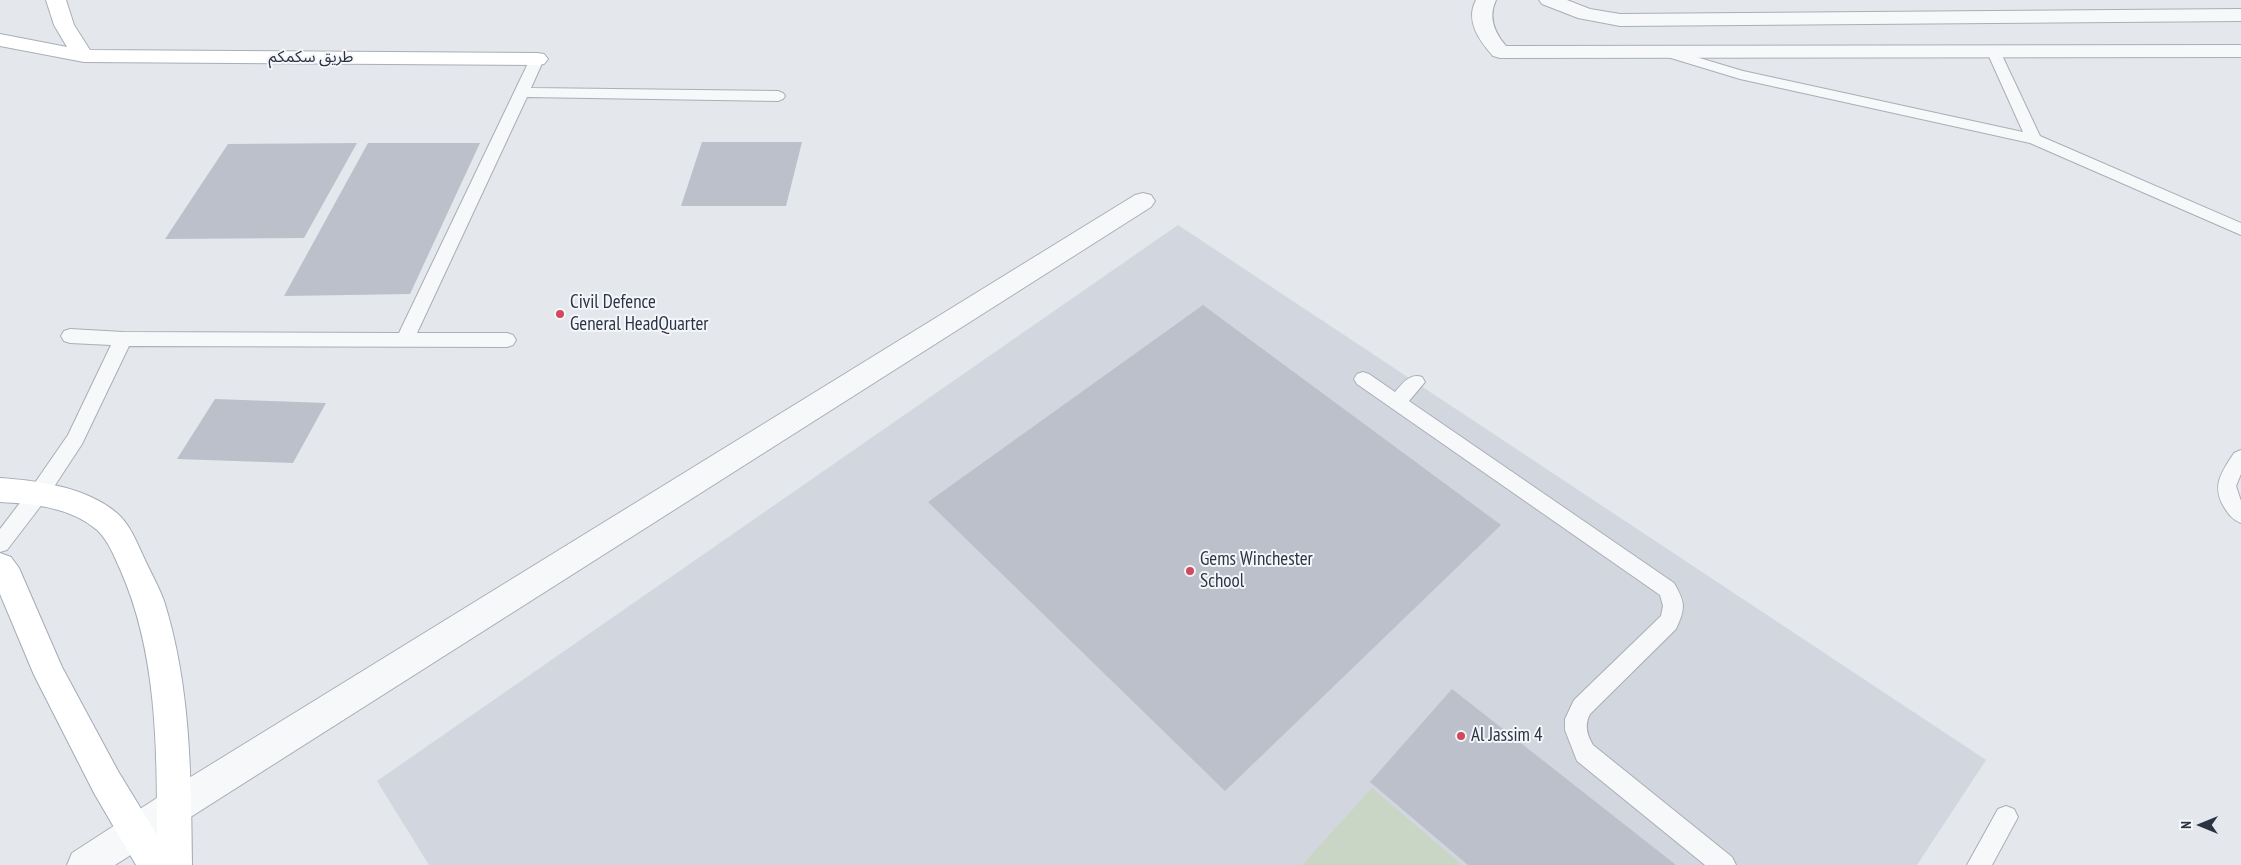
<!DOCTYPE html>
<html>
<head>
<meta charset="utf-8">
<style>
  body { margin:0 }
  #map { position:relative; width:2241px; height:865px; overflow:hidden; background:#e4e7ec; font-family:"PT Sans Narrow",sans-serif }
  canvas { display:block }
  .north { position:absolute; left:2176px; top:800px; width:50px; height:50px; -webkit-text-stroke:4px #f4f6f9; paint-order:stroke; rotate:270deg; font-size:14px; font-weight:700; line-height:20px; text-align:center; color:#2b3445 }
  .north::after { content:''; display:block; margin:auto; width:18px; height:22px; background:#2b3445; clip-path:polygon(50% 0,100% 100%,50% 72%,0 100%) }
</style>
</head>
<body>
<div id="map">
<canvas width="2241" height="865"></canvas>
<div class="north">N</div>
</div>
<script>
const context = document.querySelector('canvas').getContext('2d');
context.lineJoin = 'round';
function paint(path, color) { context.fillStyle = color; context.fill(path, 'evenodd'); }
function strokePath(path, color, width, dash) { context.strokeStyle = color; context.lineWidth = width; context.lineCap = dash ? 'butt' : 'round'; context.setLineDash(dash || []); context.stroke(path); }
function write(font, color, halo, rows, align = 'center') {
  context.font = font + ' "PT Sans Narrow","Noto Sans Arabic",sans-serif'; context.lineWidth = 4; context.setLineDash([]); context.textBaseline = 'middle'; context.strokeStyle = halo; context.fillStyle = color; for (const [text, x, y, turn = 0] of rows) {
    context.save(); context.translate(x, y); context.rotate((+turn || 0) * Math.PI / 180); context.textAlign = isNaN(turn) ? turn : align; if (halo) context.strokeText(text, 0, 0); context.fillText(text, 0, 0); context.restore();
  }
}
paint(new Path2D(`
  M1178 225 1986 760 1917 865H429L377 781Z`), '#d2d6de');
paint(new Path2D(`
  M1372 788 1462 865H1302Z`), '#c9d6c5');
paint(new Path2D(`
  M702 142H802L786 206H681Z
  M357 143 304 238 165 239 228 144Z
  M368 143H480L410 294 284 296Z
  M1203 305 1501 525 1225 791 928 502Z
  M215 399 326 403 293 463 177 459Z
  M1452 689 1676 865H1468L1370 782Z`), '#bbc0ca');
const service = new Path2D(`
  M1666 48 1743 71 2023 132 1987 52 1994 48 1999 49 2040 136 2241 223V235L2030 143 1740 79 1661 55 1659 52Z
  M537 55 544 59 531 88 778 91 783 93 785 96 783 99 778 101 527 97 417 333H507L513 335 516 340 513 345 507 347 129 346 82 444 46 499 7 550 0 552V529L32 487 68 435 111 345 70 343 64 341 61 336 64 331 70 329 123 332 399 333 530 59Z
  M1363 372 1369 374 1395 392C1403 383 1410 373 1422 377L1425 382 1409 401 1674 583C1685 602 1686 608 1676 629L1590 714C1584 725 1587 735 1593 745L1732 857 1736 865H1705L1577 761 1565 730V719L1574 700 1661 616 1663 606 1660 595 1357 384 1354 379 1357 374Z
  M2241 450V474L2236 486 2241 501V523C2233 520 2229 515 2224 507 2211 485 2222 472 2234 453Z
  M2006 806 2014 809 2018 817 1992 865H1967L1998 809Z`);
const minor = new Path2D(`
  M1143 193 1151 195 1155 201 1151 207 115 865H67L72 853 163 794 1135 195Z`);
const tertiary = new Path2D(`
  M1476 0H1496C1488 17 1494 32 1506 46L2241 45V57L1500 58 1493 56C1479 40 1465 21 1476 0Z
  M1539 0H1567L1590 9 1620 14 2241 9V21L1620 26 1578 18 1542 4Z`);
const secondary = new Path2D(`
  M46 0H66L74 25 90 50 537 53 544 54 548 59 544 64 537 65 84 62 0 46V34L67 47 54 25Z`);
const primary = new Path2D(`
  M0 478C40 481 87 487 118 514 131 526 138 545 145 560 151 573 159 587 164 601 191 686 191 777 192 865H136L94 793 34 675 0 594V553L11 557 19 568 62 667 118 771 157 835C157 746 157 652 120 569 114 556 108 540 97 530 70 507 34 504 0 502Z`);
strokePath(service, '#a9aeb7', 2);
strokePath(minor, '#a9aeb7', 2);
strokePath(tertiary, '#a9aeb7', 2);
strokePath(secondary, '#a9aeb7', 2);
strokePath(primary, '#a3abb8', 2);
paint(service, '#f7f8fa');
paint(minor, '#f7f8fa');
paint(tertiary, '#f7f8fa');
paint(secondary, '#fff');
paint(primary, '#fff');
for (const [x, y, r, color] of [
  [560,314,5,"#d1495b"],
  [1190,571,5,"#d1495b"],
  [1461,736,5,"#d1495b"]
]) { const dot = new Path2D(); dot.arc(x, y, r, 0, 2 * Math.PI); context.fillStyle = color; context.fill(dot); strokePath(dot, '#f4f6f9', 2); }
write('16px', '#2b3445', '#f4f6f9', [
  ["طريق سكمكم",311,57]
]);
write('19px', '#2b3445', '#f4f6f9', [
  ["Civil Defence",570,303],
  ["General HeadQuarter",570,325],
  ["Gems Winchester",1200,560],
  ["School",1200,582],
  ["Al Jassim 4",1471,736]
], 'left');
</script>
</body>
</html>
